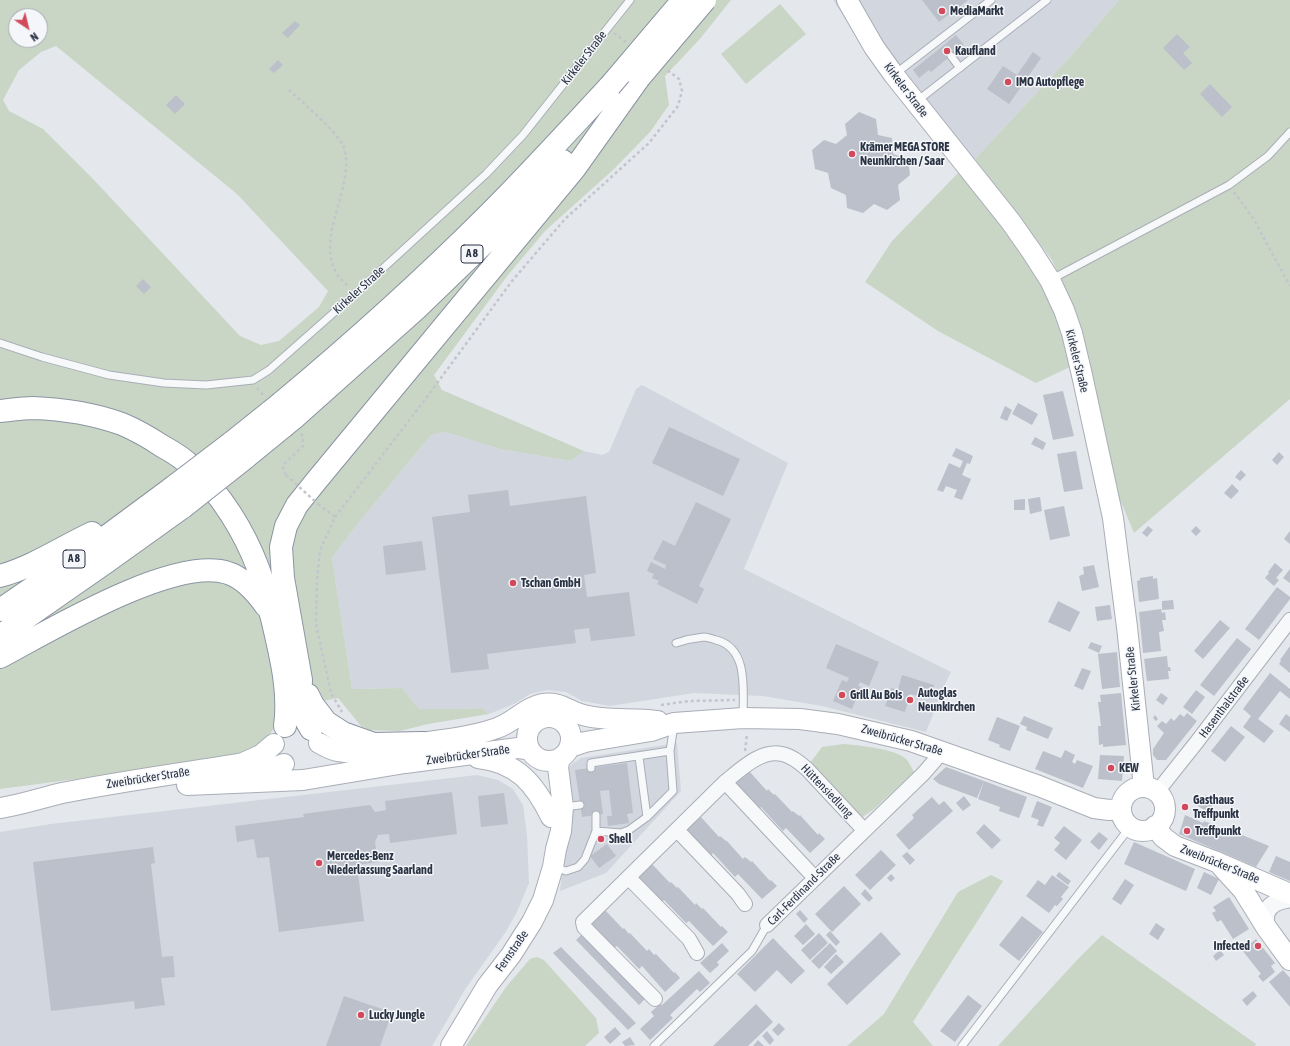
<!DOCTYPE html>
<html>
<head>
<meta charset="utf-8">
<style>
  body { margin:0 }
  #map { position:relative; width:1290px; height:1046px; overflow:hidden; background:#e4e7ec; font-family:"Asap Condensed",sans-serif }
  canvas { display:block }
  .north { position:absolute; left:8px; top:8px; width:40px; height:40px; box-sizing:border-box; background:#f4f6f9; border:1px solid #a4a8b1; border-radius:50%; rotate:145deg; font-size:11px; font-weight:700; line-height:16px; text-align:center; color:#2b3445 }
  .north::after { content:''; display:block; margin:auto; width:14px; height:18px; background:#d1495b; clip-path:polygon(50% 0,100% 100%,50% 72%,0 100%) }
</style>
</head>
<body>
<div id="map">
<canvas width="1290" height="1046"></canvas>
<div class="north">N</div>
</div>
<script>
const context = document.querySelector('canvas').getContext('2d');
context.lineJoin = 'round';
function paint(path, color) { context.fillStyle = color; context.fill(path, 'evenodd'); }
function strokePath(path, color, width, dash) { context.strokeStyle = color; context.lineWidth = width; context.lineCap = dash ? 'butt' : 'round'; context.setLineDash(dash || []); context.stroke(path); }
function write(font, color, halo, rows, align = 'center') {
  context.font = font + ' "Asap Condensed",sans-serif'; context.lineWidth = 3; context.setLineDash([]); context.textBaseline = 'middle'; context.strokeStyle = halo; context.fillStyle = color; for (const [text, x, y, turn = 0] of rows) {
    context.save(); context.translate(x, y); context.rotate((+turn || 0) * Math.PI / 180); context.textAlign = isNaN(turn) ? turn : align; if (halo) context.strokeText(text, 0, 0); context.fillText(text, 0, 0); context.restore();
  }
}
paint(new Path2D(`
  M833 0H1119L1069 58 975 159 960 171 871 59Z
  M642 385 788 463 744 569 951 672 946 682 926 732 822 706 763 696 694 693 610 706 582 701 566 692 547 690 530 694 516 703 489 714 483 708 462 709H419L402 688 352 689 332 558 359 522 431 435 445 432 500 449 571 461 584 451 602 455 609 452 636 389Z
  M677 743 681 791 606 873 560 891 570 806 568 769 572 764 581 758Z
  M477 775 498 780 513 789 523 805 527 835 529 883 517 912 505 933 466 988 432 1046H0V832L51 824Z`), '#d2d6de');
paint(new Path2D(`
  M0 0H731L699 40 665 76 669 105 650 132 614 169 545 231 508 275 434 375 442 390 584 451 571 461 500 449 445 432 431 435 359 522 332 558 352 689 402 688 419 709H462L483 708 489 714 428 724 400 731 369 730 361 726 338 698 283 709 280 719 260 749 237 758 0 789ZM16 16H40V40H16ZM56 46 237 194 328 291 319 307 279 341 261 345 240 336 94 180 43 129 9 111 3 100 19 70 41 52Z
  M1119 0H1290V399L1134 533 1119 497 1089 358 1079 320 1071 300 1052 260 975 159 1069 58Z
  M780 4 806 34 746 84 721 54Z
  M960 171C996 218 1037 263 1059 320 1064 334 1066 352 1070 367L1036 383 938 331 865 282 892 241Z
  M843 744C857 745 896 749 906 759 909 762 912 768 914 772L874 809 861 818 810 763 822 747Z
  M991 875 1003 881 913 1022 933 1046H847L884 1014 958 892Z
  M1102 935 1256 1044 1255 1046H998L1077 960Z
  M537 957 544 960 596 1018 599 1033 585 1046H466L506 987 530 959Z`), '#c9d6c5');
paint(new Path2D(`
  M922 0H968L939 22Z
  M295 21 300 25 288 38 282 33Z
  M1177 34 1190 47 1183 53 1192 63 1184 70 1163 48Z
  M956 35 964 45 931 72 929 70 919 78 913 70Z
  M1033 52 1041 58 1009 104 987 89 1003 66 1017 75Z
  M278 60 283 65 274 73 269 69Z
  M1210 84 1232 107 1222 117 1200 94Z
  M176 95 185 104 175 114 166 105Z
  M859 112 876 119 878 135 892 138 893 154 908 159 910 175 898 185 900 200 887 210 874 204 863 213 847 208 846 195 831 188 828 173 815 169 812 150 824 140 836 144 847 135 845 124Z
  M143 279 151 287 144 294 136 286Z
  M1063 391 1074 436 1053 440 1043 395Z
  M1018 403 1038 414 1032 425 1012 414Z
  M1005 406 1012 410 1007 421 1000 418Z
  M669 427 740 459 723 496 652 463Z
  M1035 437 1046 443 1043 450 1031 444Z
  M956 448 973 456 970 464 967 463 962 475 971 479 962 500 954 497 957 490 946 486 943 492 937 490 949 463 960 468 963 461 952 456Z
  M1076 451 1083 489 1064 492 1057 454Z
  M1279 452 1284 457 1277 465 1272 460Z
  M1241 470 1246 475 1240 481 1235 477Z
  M1232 484 1239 491 1231 499 1224 493Z
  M508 490 510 506 586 496 596 573 584 575 587 597 629 592 635 636 591 641 589 628 574 630 576 643 487 654 489 669 451 673 432 517 470 512 468 495Z
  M1040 497 1042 511 1030 514 1028 499Z
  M1025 499V510H1014V500Z
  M696 502 731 519 699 586 704 589 697 604 657 584 659 581 652 578 654 574 647 571 651 562 665 569 666 565 653 559 663 540 675 546Z
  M1064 506 1070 536 1050 540 1044 510Z
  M1148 526 1153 530 1147 537 1142 533Z
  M1196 526 1201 531 1196 536 1191 531Z
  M1290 531V544L1284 539Z
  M422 541 426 570 386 575 383 546Z
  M1275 563 1283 570 1276 578 1279 580 1274 586 1265 578 1269 573 1268 572Z
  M1094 565 1099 587 1082 591 1079 576 1084 574 1083 567Z
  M1290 569V583L1283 578Z
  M1153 576V579L1157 578 1159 599 1139 602 1137 581 1140 580V578Z
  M1277 587 1290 597V599L1259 640 1245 629Z
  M1173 600 1174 609 1162 610V601Z
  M1058 601 1080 612 1070 632 1048 622Z
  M1110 605 1112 619 1097 621 1095 607Z
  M1161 609 1162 613 1165 612 1166 620H1162L1164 631 1159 632 1161 651 1143 653 1139 612Z
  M1220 620 1230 628 1203 659 1194 651Z
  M1237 638 1251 649 1214 696 1200 685Z
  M1091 642 1102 646 1099 653 1088 648Z
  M836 644 879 662 869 686 860 682 858 686 861 687 852 709 833 701 842 680 847 682 849 678 826 668Z
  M1290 646V673L1279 664 1281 661 1280 660Z
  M1117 652 1120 687 1102 689 1098 654Z
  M1167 656 1168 667H1170L1171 671H1168L1169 679 1147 681 1144 659Z
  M1082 668 1091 671 1083 690 1074 686Z
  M1270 673 1290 689V699L1280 691 1258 719 1274 731 1264 743 1243 727 1251 716 1243 709Z
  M902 675 934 685 930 699 910 694 905 712 885 706 891 688 898 690Z
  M1196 690 1205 697 1192 714 1183 707Z
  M1121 693 1126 745 1103 747V744L1099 745 1098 726H1101L1098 702H1101L1100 695Z
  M1161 693 1168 698 1163 705 1156 700Z
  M1187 713 1197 721 1166 760H1157L1153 755V749L1164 733 1157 726 1162 721 1166 724 1171 718 1174 721 1180 714 1184 717Z
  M1286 714 1290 717V732L1279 724Z
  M1155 715 1158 719 1156 721 1153 718Z
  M1024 716 1053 728 1048 739 1026 730 1027 727 1020 724Z
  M997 717 1020 726 1010 751 999 747 1000 745 988 740Z
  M1231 726 1245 737 1225 762 1211 751Z
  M1065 750 1075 755 1072 762 1075 764 1077 760 1093 766 1083 788 1035 769 1043 751 1061 758Z
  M1100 755 1124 756 1122 781 1098 779Z
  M627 763 633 813 627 814 629 823 608 826 607 816H612L609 790 600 791 603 814 582 817 575 770Z
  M946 767 984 781 977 798 939 784 933 779Z
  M749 771 767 791 768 789 774 795 775 794 792 812 793 811 799 816 800 815 818 835 819 833 825 839 810 853 786 828 783 831 761 807 759 809 735 784Z
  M984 781 1027 797 1019 818 999 811 1000 807 978 799Z
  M452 792 457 834 390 843 389 834 378 835 375 842 378 862 357 865 364 921 279 932 269 857 257 858 254 839 237 842 235 826 304 817 303 814 370 805 375 812 386 810 385 801Z
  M504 793 508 824 481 827 478 796Z
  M1206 795 1215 802 1208 812 1198 806Z
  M964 796 971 805 963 811 956 803Z
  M932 797 939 805 944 801 953 811 909 850 896 835 914 818 912 815Z
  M1037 801 1052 807 1043 827 1037 825 1039 820 1031 817Z
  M1185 815 1203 823 1204 821 1224 829 1225 828 1269 846 1256 867 1179 834Z
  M701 817 719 837 720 836 726 841H727L743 859 745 857 751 862 752 861 770 881 771 880 777 886 762 899 738 874 735 877 713 853 711 856 687 830Z
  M984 824 1001 840 992 849 976 833Z
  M1064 826 1082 840 1066 860 1054 850 1060 843 1054 838Z
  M1099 832 1108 839 1099 850 1090 842Z
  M1134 842 1195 869 1186 891 1124 864Z
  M607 844 616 856 599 868 590 856Z
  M153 847 155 863 151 864 162 957 173 956 175 977 161 978 165 1005 135 1009 134 1001 51 1011 33 862Z
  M881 850 896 865 870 890 855 875Z
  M907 852 915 860 910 865 902 856Z
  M1276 856 1290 862V881L1269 872Z
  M652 864 670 883 671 882 677 888 678 887 695 905 696 903 702 909 703 908 721 927 722 926 728 932 713 946 689 921 686 923 664 900 662 902 638 877Z
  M1059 872 1071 881 1068 885 1056 876Z
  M1204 872 1219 879 1211 895 1197 888Z
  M891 874 895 878 891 882 887 878Z
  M1052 875 1069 887 1061 897 1063 899 1057 906 1055 905 1049 913 1026 896 1038 880 1045 885Z
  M1125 879 1134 885 1121 905 1112 899Z
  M844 886 861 904 832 932 815 914Z
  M865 889 873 898 869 902 861 894Z
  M1229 897 1249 929 1233 939 1221 920 1217 922 1212 913 1216 911 1213 907Z
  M605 910 623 929 624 928 629 934 630 933 647 951 649 949 654 955 656 954 674 973 675 972 680 978 665 992 642 966 639 969 617 946 614 948 591 923Z
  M800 910 808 919 804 923 796 914Z
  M1022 916 1043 932 1019 961 999 945Z
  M1156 923 1165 929 1158 940 1149 934Z
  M806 924 815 934 803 945 794 936Z
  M830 931 840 942 836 946 826 935Z
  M881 932 901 954 847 1005 827 984Z
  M583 933 646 998 639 1005 576 940Z
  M819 933 828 943 810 960 801 950Z
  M773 938 805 971 791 984 777 970 755 992 737 974Z
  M1256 939 1275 963 1271 966 1275 972 1263 982 1258 976 1261 974 1242 950Z
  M722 943 729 951 717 962 719 965 710 973 700 963Z
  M830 943 837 951 819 969 811 961Z
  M561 947 636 1023 628 1030 553 953Z
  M1220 950 1224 955 1216 961 1213 956Z
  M836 954 844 962 831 974 824 967Z
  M1283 970 1290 978V1007L1269 982Z
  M699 971 710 983 700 992 697 989 670 1015 673 1018 650 1040 640 1029 654 1016 651 1012 660 1004 662 1005Z
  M1253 991 1257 996 1247 1006 1242 1000Z
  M968 995 982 1006 955 1042 940 1031Z
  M344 996 382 1009 389 1021 380 1046H326Z
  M756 1004 773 1022 748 1046H713Z
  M779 1023 785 1029 778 1036 772 1030Z
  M615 1027 621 1034 610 1044 604 1037Z
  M767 1031 774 1040 770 1045 762 1036Z
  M630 1037 635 1045 625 1046 622 1042Z
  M758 1040 764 1046H753Z`), '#bbc0ca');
const service = new Path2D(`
  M951 56 960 68
  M895 74 991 0
  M917 101 1047 0
  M1052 279 1229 185 1268 156 1290 132
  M0 343 42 357 109 375 164 383 206 385 253 380 269 370 355 294 486 174 523 135 630 0
  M676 643C685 640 694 638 704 637 708 637 712 639 716 640 749 648 743 691 743 717
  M591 768V763L670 751 674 725
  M564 807 580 805
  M647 817 673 791 670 751
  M596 831 621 833 629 830 647 817 639 757
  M553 867 566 871 578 867 585 859 596 831V815
  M654 1046 752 951 767 925
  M962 1046 1130 827`);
const minor = new Path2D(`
  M725 782 815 878
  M1157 792 1196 743 1290 620
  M677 830 738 894 745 904
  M629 878 689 939 697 953
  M767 925 923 774 943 751
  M655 999 584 927 583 922 725 782C740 770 761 749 782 754 792 756 800 763 807 769L864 830`);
const tertiary = new Path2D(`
  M1266 927C1266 923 1265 918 1266 914 1269 903 1280 900 1290 899`);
const secondary = new Path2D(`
  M847 0 874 47 894 75 1011 222 1032 252 1050 280 1064 310 1072 333 1082 375 1113 518 1127 627 1144 787
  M527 739a22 22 0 1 1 44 0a22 22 0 1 1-44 0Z
  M319 743C325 746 331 750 338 751 365 757 396 747 422 743 447 739 473 737 497 728 513 723 526 707 542 704 560 701 568 711 583 715 608 722 633 717 658 721
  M570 747 585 742 651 731 674 723 743 718 800 719 838 724 911 741 1039 786 1094 808 1109 810 1121 809
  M478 758C517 762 535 784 551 817
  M248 774 258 773 284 764
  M187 785 303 780 405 763 518 748 530 750
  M1121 809a22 22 0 1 1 44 0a22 22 0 1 1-44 0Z
  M0 808C21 805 41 798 62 793 122 781 183 773 243 763L261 755 274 744
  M1155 826 1163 837 1175 846 1214 861 1290 894
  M1222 867 1243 890 1266 927 1290 960
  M451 1046 487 986 511 955 532 922 543 900 553 867 556 849 561 831 563 807 558 767 560 758`);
const motorway = new Path2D(`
  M281 403C353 343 423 280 489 214 531 172 570 129 610 86
  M0 411C11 410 22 408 33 408 63 409 94 414 122 424 136 430 150 438 162 446 173 452 184 459 192 467 221 494 244 531 258 568 264 584 267 602 272 618 280 653 290 690 285 726
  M294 418 416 309 502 226 563 161
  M231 443 271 411
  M245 458 283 427
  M0 576C33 567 62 547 92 533
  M0 610 95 545 172 488
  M0 636 105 563 183 507
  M0 657C49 631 175 555 228 573 244 578 256 592 266 606
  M308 695 313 705 326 722 343 733 374 744 423 743
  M311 729 304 717 300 700 301 680 283 578 281 547 286 526 297 505 317 480 575 168 639 78`);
strokePath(service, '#a9aeb7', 9);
strokePath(minor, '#a9aeb7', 16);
strokePath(tertiary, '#a9aeb7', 19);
strokePath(secondary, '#a9aeb7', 22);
strokePath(motorway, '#8b94a3', 24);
strokePath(new Path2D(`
  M614 33 626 42
  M289 90C302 102 339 133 344 148 356 187 314 237 337 274 340 279 345 283 349 287
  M1234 192 1253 218 1290 286
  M257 388 264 396
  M286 475 283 469 284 464 303 446V436L300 433
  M318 504 335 517 320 550 317 580 316 624 331 693 342 712
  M335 517 427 397 512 281 565 219 649 143 678 106 682 91 679 79 667 70
  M661 705 689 701 735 700
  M745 751 747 734`), '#c2c5cb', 2.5, [3, 3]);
strokePath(service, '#f7f8fa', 7);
strokePath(minor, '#f7f8fa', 14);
strokePath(tertiary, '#f7f8fa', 17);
strokePath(secondary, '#fff', 20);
strokePath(motorway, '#fff', 22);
const motorwayBridge = new Path2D(`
  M639 78 705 0
  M610 86 683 0
  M271 411 281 403
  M283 427 294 418
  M172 488 231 443
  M183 507 245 458`);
strokePath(motorwayBridge, '#8b94a3', 24, []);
strokePath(new Path2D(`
  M286 475 318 504`), '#c2c5cb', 2.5, [3, 3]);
strokePath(motorwayBridge, '#fff', 22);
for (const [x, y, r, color] of [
  [942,11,4,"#d1495b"],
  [947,51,4,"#d1495b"],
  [1008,82,4,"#d1495b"],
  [852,154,4,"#d1495b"],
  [513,583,4,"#d1495b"],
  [842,695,4,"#d1495b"],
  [910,700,4,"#d1495b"],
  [1111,768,4,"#d1495b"],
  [1185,807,4,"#d1495b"],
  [1187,831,4,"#d1495b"],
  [601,839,4,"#d1495b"],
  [319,863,4,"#d1495b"],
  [1258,946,4,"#d1495b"],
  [361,1015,4,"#d1495b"]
]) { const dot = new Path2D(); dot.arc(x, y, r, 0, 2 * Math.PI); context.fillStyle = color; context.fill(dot); strokePath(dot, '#f4f6f9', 1.5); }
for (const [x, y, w] of [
  [472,254,22],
  [74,559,22]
]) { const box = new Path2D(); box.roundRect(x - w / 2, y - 9, w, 18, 3); context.fillStyle = '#f4f6f9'; context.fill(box); strokePath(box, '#2b3445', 1); }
write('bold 11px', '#2b3445', null, [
  ["A 8",472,254],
  ["A 8",74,559]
]);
write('bold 12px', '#2b3445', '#f4f6f9', [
  ["MediaMarkt",950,11],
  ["Kaufland",955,51],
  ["IMO Autopflege",1016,82],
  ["Krämer MEGA STORE",860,147],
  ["Neunkirchen / Saar",860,161],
  ["Tschan GmbH",521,583],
  ["Autoglas",918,693],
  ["Neunkirchen",918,707],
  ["Grill Au Bois",850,695],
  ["KEW",1119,768],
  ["Gasthaus",1193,800],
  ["Treffpunkt",1193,814],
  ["Treffpunkt",1195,831],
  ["Shell",609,839],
  ["Mercedes-Benz",327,856],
  ["Niederlassung Saarland",327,870],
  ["Infected",1250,946,"right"],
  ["Lucky Jungle",369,1015]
], 'left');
write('12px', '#2b3445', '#f4f6f9', [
  ["Kirkeler Straße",584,58,-52],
  ["Kirkeler Straße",906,90,53],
  ["Kirkeler Straße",359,290,-42],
  ["Kirkeler Straße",1077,361,76],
  ["Kirkeler Straße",1133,679,-96],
  ["Hasenthalstraße",1224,707,-53],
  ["Zweibrücker Straße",902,740,16],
  ["Zweibrücker Straße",468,755,-8],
  ["Zweibrücker Straße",148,778,-9],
  ["Hüttensiedlung",827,791,46],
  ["Zweibrücker Straße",1220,864,22],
  ["Carl-Ferdinand-Straße",804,889,-45],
  ["Fernstraße",512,951,-55]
]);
</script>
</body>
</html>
